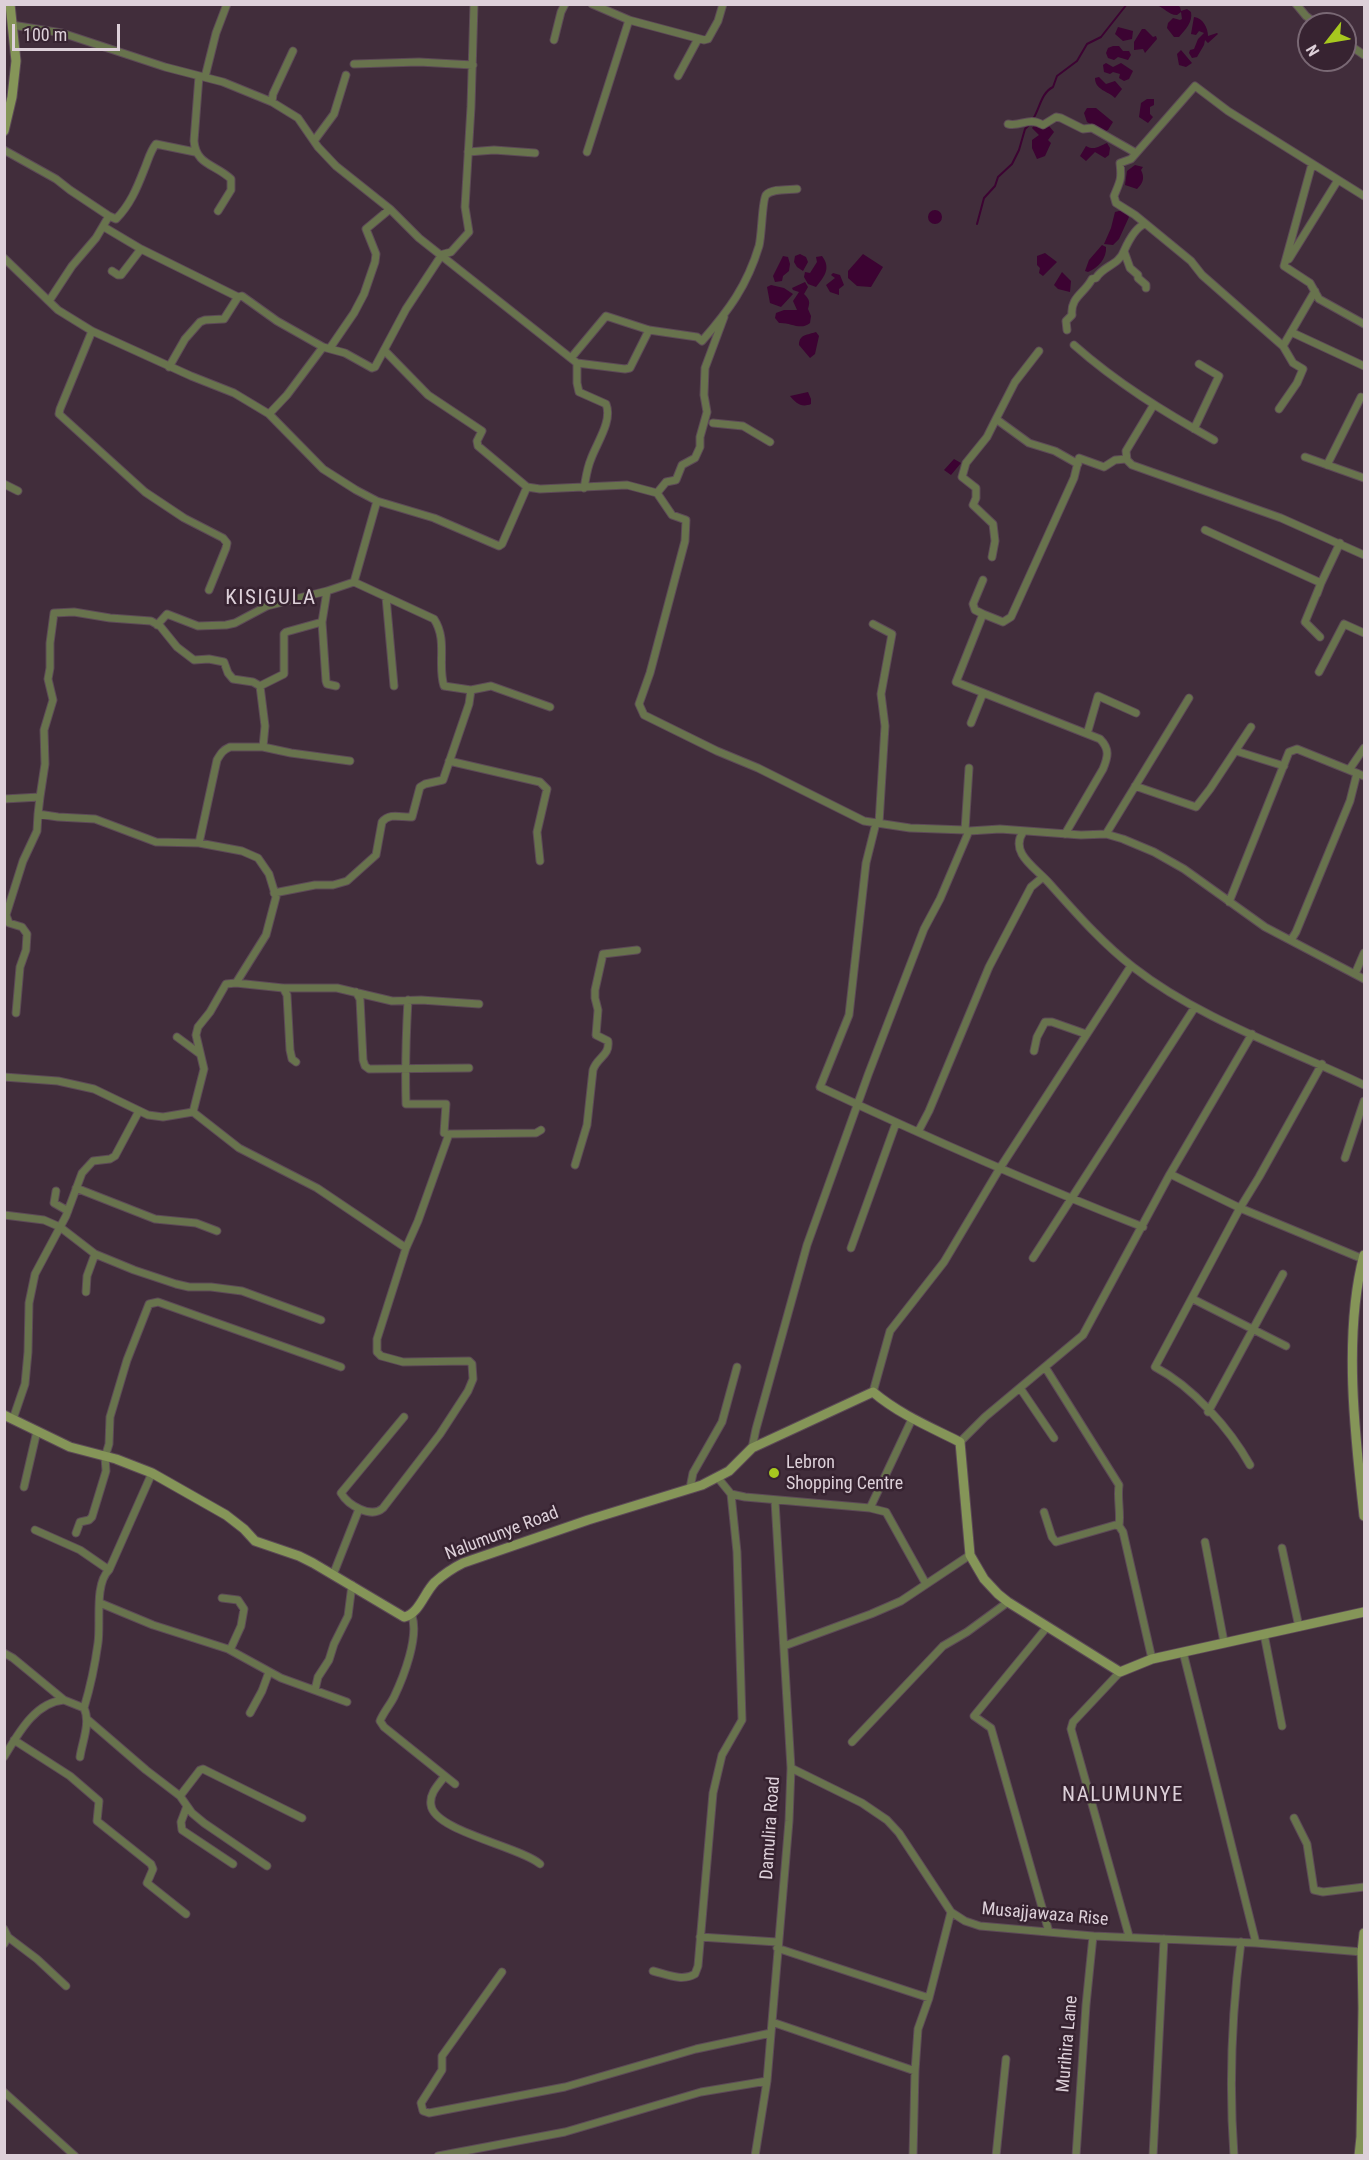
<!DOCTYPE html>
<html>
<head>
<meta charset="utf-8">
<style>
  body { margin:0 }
  #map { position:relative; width:1369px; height:2160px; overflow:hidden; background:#412d3b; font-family:"Roboto Condensed",sans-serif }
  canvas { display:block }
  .frame { position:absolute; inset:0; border:6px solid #ddd0d9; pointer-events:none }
  .north { position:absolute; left:1297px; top:12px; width:60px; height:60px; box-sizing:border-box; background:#372331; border:2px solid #796874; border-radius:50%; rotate:239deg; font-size:16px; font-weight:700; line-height:24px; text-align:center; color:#ddd0d9 }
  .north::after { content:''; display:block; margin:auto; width:21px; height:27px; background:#a7c81f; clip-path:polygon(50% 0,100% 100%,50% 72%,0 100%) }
  .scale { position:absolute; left:12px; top:24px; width:108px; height:27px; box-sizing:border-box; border:3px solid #ddd0d9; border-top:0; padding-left:8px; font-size:18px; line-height:21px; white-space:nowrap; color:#ddd0d9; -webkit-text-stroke:4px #372331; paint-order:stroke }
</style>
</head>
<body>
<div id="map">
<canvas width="1369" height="2160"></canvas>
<div class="frame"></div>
<div class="north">N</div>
<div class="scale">100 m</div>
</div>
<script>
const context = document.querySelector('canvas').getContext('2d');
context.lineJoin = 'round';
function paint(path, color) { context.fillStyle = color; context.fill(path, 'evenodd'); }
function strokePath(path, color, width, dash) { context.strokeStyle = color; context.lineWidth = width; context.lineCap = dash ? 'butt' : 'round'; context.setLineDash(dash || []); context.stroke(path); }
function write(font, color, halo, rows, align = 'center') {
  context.font = font + ' "Roboto Condensed",sans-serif'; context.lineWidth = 5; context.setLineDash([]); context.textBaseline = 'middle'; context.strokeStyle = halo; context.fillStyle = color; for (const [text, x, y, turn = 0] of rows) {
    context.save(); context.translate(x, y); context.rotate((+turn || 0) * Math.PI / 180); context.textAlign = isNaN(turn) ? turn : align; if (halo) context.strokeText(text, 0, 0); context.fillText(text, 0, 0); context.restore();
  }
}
paint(new Path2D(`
  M1156 5H1177L1180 7 1181 11 1187 9 1191 12C1193 22 1185 30 1179 37H1174L1167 28 1168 23 1173 18 1180 20 1182 19 1181 12 1177 15C1168 15 1164 7 1156 5Z
  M1194 17C1203 18 1208 28 1208 36L1217 33 1218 34 1208 43 1205 40 1204 45 1197 57 1192 58 1189 53 1190 50 1194 49 1198 39 1204 33 1199 31 1196 35 1191 34Z
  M1118 27 1133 31 1132 39 1123 41 1115 34Z
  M1142 29H1145L1153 37 1156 36 1157 39 1145 53 1143 49 1134 50V42Z
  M1113 46H1119L1123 51H1129L1131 55 1128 60 1118 57 1114 60 1108 58 1106 53 1108 48Z
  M1181 50 1192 63 1186 67 1179 65 1177 54Z
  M1106 63 1113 67 1121 63 1133 71 1129 79 1124 81 1119 78 1120 74 1113 72 1110 74 1104 72 1103 65Z
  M1099 77 1106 84 1115 81 1122 89 1115 98C1108 91 1095 90 1095 78Z
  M1147 99H1154V105L1150 107V114L1153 117 1148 123 1139 117 1141 103Z
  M1087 108H1096L1113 122 1108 130 1104 132 1087 122 1084 113Z
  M1035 124 1049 126 1054 132 1048 140 1051 143 1045 156 1037 159 1032 148V140L1039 135 1032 128Z
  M1107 143 1110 148 1109 155 1105 158 1095 152 1086 161 1080 156 1086 146C1095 151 1099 146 1107 143Z
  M1135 165 1143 167 1141 170C1145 178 1143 183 1137 189L1125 185 1127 171Z
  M928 217a7 7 0 1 1 14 0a7 7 0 1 1-14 0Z
  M1123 210 1129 217 1119 239 1113 245 1104 244 1111 228 1115 212Z
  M1102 245 1106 247C1107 258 1098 268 1088 272L1085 271 1089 260Z
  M1045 253 1057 262 1043 276 1039 273 1040 268 1037 265V256Z
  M800 254 806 257 808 262 803 271 797 267 794 262 795 256Z
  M863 254 883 267 871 287 857 286 848 278V271Z
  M783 256 788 257 790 264 789 271 783 276 782 281 775 282 773 276Z
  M822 256C831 268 825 276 816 287L808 284 804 277 805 272 810 273 817 262 816 257Z
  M1062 272 1071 281 1070 292 1058 289 1054 285Z
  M833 273 840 275 844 285 839 289V295L830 292 826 285 835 278 831 275Z
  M805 282 808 287 804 294C810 300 810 302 808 309L811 316 810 323C801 331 790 322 779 323L775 318 776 313 784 310H797L793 301 799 292 793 290 792 288Z
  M771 285 784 288 793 294 781 307 770 303 767 287Z
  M816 332 819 336 815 354 810 358 799 345C799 334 808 335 816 332Z
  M808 392 811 399V404C801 408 796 403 790 396Z
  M954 459 961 463 951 475 944 470Z`), '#3c0332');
strokePath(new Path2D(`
  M1033 119C1040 108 1041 93 1053 87L1057 76 1077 61 1087 44 1101 37 1127 4
  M977 224 984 198 995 186 998 177 1012 164 1019 150 1025 129 1030 124`), '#3c0332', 2);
const street = new Path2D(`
  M592 4 629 20 704 40 708 39 718 21 723 4
  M1296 4 1306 16 1317 24
  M12 25 62 33 165 67 223 82 272 102 298 118 318 147 336 166 390 209
  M554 40 561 12 565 4
  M1345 42 1364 55
  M354 64 419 62 473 65
  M199 76 194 141C196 165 215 164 231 179V190L218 211
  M678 76 698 39
  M205 77 216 33 227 4
  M272 102 273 94 293 51
  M1008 124C1022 127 1028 116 1043 125L1056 117 1061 118 1083 129 1092 128 1136 153
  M314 141 334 114 346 75
  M4 150 56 179 70 190 109 216 96 238 72 266 49 301
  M468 152 494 150 535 153
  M587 152 629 20
  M1312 164 1284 266 1310 283 1319 299 1364 324
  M109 216 116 219C130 205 137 188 144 170 148 161 150 151 156 144L195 152
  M1145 224C1136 227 1128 242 1124 251L1130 268 1138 275V278L1146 285V288
  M104 227 141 249
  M440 255 451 252 469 232 465 207 471 107 474 4
  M4 258 58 310 92 331 191 376 234 393 269 414 323 469 356 490 377 501 434 518 499 546 502 544 527 487
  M1289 259 1338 180
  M112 271 118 275H121L141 249 238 297
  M1067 330 1066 321 1072 315C1070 297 1085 293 1092 279L1096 278C1103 266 1119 265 1124 251
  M92 331 60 409 59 414 145 492 184 518 223 538 227 543 226 548 209 590
  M1291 332 1364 366
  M1074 345C1117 383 1164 412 1214 440
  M1283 346 1315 291
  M330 348 354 313 364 294 375 262 376 254 366 229 390 209 419 238 577 363V383L579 392 606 404C613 421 596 444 591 459 587 468 586 478 584 488
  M384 350 428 395 482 431 477 441 478 446 527 487 540 489 627 485 657 493 666 482 676 480 682 465 695 458 700 447V437L707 412 704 395 705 368 724 317
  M1039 351 1015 382 996 419 1029 443 1055 451 1078 464
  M571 358 606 316 649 330 697 337 702 341C729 310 747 286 759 246 762 235 762 200 766 195 772 188 789 190 797 189
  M577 363 625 369 630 368 649 330
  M169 367 185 339 200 322 205 320 224 319 238 297 242 296 277 321 323 347
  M1153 406 1126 451 1127 460 1132 465 1281 518 1364 555
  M1279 409 1297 383 1303 369 1293 363 1283 346 1202 275 1191 261 1135 215 1116 203 1114 196C1120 181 1122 180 1120 163L1131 159 1195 86 1228 111 1364 196
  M269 414 287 395 323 347 345 353 372 368 375 367 406 309 441 256
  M713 423 743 426 770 442
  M1194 429 1219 376 1199 364
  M1305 457 1364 478
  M1327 465 1361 397
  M4 484 18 491
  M657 493 672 515 686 520 685 541 650 673 639 704 644 715 717 751 758 768 864 821 910 828 965 830 969 768
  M1205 530 1321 583 1340 543
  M992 557 995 541 993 524 973 505 976 498V488L962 477 966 463 987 437 996 419
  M983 580 973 604 975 610 983 614 956 682 1100 739C1110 749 1108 757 1103 769L1065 834
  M354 582 377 501
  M1317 594 1321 583 1305 622 1320 637
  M386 597 394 686
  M983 614 1003 622 1011 617 1074 478 1079 458 1104 467 1115 460 1126 459
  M322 622 326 681 327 684 336 686
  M873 624 892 634 881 694 885 726 879 823
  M157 625 167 614 198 626 226 625 235 623 267 606 327 591
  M1319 672 1344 624 1364 633
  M971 723 983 693
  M1087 734 1098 696 1136 713
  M263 747 265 726 260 686 284 674V634L286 632 322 622 327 591 354 582 434 619C448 640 437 665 444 686L471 690
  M1236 751 1284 766
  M449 761 540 782 547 789 537 832 540 861
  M1349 770 1364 748
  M1135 786 1196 807 1210 789 1251 727
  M40 797 45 764 44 730 53 700 48 679 50 668V643L54 613 74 612 110 618 151 621 160 626 177 647 194 660 209 659 224 662 228 673 233 679 253 682 260 686
  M4 799 40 797 38 814 58 817 95 819 156 842 199 843 242 851 258 858 269 874 276 897 266 935 236 983
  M876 823 866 863 849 1015 820 1087C926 1137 1033 1184 1143 1227
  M1023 832C1009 853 1036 868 1049 883 1075 912 1102 943 1133 967 1201 1020 1287 1048 1364 1085
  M1106 834 1189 698
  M199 843 217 760C221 753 223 750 230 747H263L291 753 350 761
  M274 893 315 885H333L347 881 376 855 382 822C390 812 402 818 412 817L420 787 425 784 443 780 469 704 471 690 491 686 550 707
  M1229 902 1289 752 1297 749 1364 776
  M1291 940 1296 932 1350 801 1357 773
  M1355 974 1364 953
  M283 988 287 995 290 1050 292 1059 296 1062
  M356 992 360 999 363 1060 365 1066 369 1069 469 1068
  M408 1000C406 1035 405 1069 406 1104H446L444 1133
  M16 1013 20 967 26 950 27 934 22 927 9 923 6 915 23 861 37 831 38 814
  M177 1037 200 1054
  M1034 1051 1037 1037 1045 1022H1052L1086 1034
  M4 1077 58 1081 94 1089 148 1115 163 1117 193 1112 239 1148 317 1188 406 1248
  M193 1112 204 1069 196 1035 198 1027 210 1012 226 984 236 983 283 988H337L392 1001 421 1000 479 1004
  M918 1132 929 1111 989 967 1031 887 1043 877
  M1345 1158 1364 1101
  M575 1165 587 1125 593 1070C597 1057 610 1056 608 1041L596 1035 598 1010 595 998V990L603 954 637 950
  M1170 1174 1252 1034
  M76 1188 155 1219 196 1223 217 1231
  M56 1191 54 1203 68 1211
  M4 1215 44 1220 60 1227 95 1254 134 1270 176 1284 189 1287H211L242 1291 321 1320
  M851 1248 896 1123
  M1033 1258 1195 1007
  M86 1292 87 1276 95 1254
  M1193 1299 1286 1346
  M1045 1367 1119 1485C1117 1499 1121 1512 1119 1526L1123 1532 1152 1659
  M1020 1388 1054 1438
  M873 1392 890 1331 944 1262 1000 1168 1131 966
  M1208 1412 1283 1274
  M404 1417 341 1493C348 1505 371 1519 383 1508L440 1434 468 1391 473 1379 472 1364 469 1361 403 1362 381 1356 377 1352V1339L406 1248 418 1221 449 1134 536 1133 541 1130
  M13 1419 25 1384 28 1352 29 1303 35 1274 66 1216 82 1173 93 1161 110 1159 115 1156 139 1111
  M960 1442 985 1417 1083 1335 1170 1174 1240 1208 1363 1259
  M752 1448 756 1429 807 1245 868 1075 924 929 940 899 969 831 1000 829 1081 835 1106 834 1123 839 1154 852 1184 869 1265 927 1364 979
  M1250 1465C1230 1429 1193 1387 1155 1367L1240 1208 1259 1177 1322 1064
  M718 1478 731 1494 745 1497 870 1508 886 1512 926 1584
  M24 1487 37 1431
  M690 1488 693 1473 722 1422 737 1367
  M870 1508 912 1419
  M1044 1512 1052 1537 1056 1542 1115 1525 1119 1526
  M35 1530 80 1550 109 1570
  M76 1533 80 1522 89 1520 92 1517 106 1471 105 1457 109 1444 110 1417 127 1360 149 1304 158 1302 341 1367
  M1205 1542 1224 1642
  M1282 1548 1299 1627
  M333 1575 359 1509
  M222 1598 238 1600 244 1609 241 1626 230 1650
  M100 1603 153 1625 228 1649 281 1678 347 1702
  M412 1616C419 1637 404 1676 394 1697 390 1705 383 1713 380 1721L384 1727 455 1784
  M1047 1627 974 1716 991 1728 1049 1932
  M1264 1634 1282 1726
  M784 1646 871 1614 901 1601 970 1555
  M1183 1652 1256 1943
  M4 1653 13 1658 64 1700
  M1120 1672 1073 1722 1071 1729 1129 1936
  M315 1690 318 1677 329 1660 334 1644 348 1616 352 1585
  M84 1708C90 1688 95 1665 98 1643 101 1623 94 1584 109 1570L152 1473
  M250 1713 262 1691 269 1672
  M88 1720 146 1770 180 1796 192 1813 204 1823 267 1866
  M14 1740 70 1776 99 1801 97 1821 151 1864 153 1869 147 1883 186 1914
  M852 1742 943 1646 967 1632 1008 1602
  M4 1757C18 1734 35 1702 64 1700L84 1708C91 1723 82 1742 80 1757
  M791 1768 862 1803 887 1820 899 1833 951 1912 965 1921 980 1926 1093 1936 1256 1943 1362 1952
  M445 1776C438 1785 429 1794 431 1805 434 1831 521 1847 540 1864
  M180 1796 200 1770 203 1769 302 1818
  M187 1806 181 1822 182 1830 233 1864
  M1294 1818 1307 1844 1314 1890 1323 1892 1364 1887
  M4 1929 8 1937 4 1944
  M8 1937 37 1959 66 1986
  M700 1937 777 1942
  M777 1948 929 1998
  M653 1971C666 1974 682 1982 695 1974L698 1966 713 1793 722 1755 742 1720 737 1552 731 1494
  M502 1972 442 2056V2070L421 2103 423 2111 429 2113 565 2087 696 2049 771 2033
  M772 2022 915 2071
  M4 2092 75 2156
  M438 2156 565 2132 701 2092 767 2081
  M755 2156 767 2081 789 1821 791 1768 775 1501
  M913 2156 915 2071 918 2029 929 1998 951 1912
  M996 2156 1006 2059
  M1076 2156 1086 2005 1093 1936
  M1153 2156 1164 1939
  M1234 2156C1229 2087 1232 2010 1241 1942`);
const secondary = new Path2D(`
  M4 131 12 97 16 61 10 4
  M1364 1255C1343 1333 1355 1437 1364 1516
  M4 1415 70 1447 116 1459 152 1473 226 1515 244 1529 255 1541 299 1556 313 1563 404 1617C419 1614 424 1593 435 1582 444 1574 453 1568 463 1563L588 1520 702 1485 729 1471 752 1448 873 1392C899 1414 930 1427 960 1442L970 1555 984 1579 998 1594 1008 1602 1120 1672 1152 1659 1364 1612
  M1359 2156 1361 2137 1363 2008 1362 1952 1364 1933`);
strokePath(street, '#5d4a57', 9);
strokePath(secondary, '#5d4a57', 11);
strokePath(street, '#68734d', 7);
strokePath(secondary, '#859558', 9);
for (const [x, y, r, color] of [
  [774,1473,6,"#a7c81f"]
]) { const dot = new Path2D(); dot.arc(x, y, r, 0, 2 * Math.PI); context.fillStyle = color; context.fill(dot); strokePath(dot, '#372331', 2); }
write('18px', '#ddd0d9', '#372331', [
  ["Lebron",786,1463],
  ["Shopping Centre",786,1484]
], 'left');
write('18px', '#ddd0d9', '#372331', [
  ["Nalumunye Road",502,1534,-21],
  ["Damulira Road",771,1828,-86],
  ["Musajjawaza Rise",1045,1915,5],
  ["Murihira Lane",1068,2044,-85]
]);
context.letterSpacing = '1.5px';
write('21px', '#ddd0d9', '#372331', [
  ["KISIGULA",271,599],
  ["NALUMUNYE",1123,1796]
]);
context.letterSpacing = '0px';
</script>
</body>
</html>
